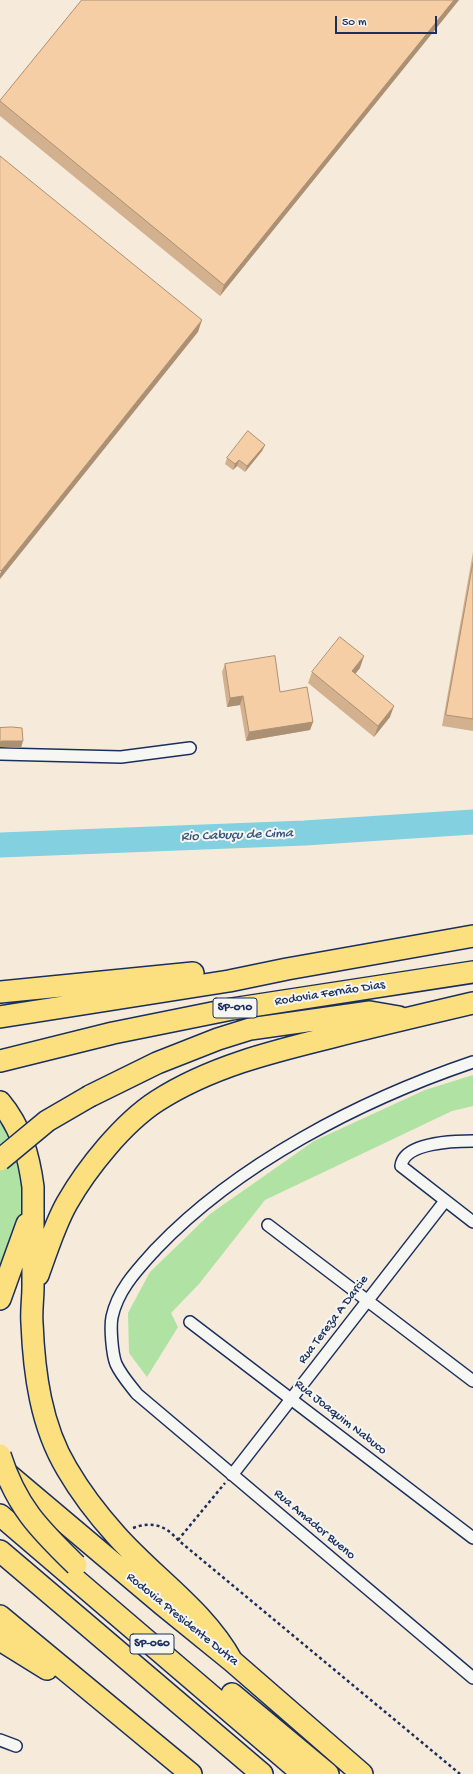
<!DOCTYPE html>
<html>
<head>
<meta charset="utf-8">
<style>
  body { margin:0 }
  #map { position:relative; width:473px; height:1774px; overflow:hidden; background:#f6eadb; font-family:"Gochi Hand",sans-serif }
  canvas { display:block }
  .scale { position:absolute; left:335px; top:16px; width:102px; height:18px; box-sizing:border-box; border:2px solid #1b2f5e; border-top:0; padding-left:5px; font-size:12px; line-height:14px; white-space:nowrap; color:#1b2f5e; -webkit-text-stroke:3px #f6f6f2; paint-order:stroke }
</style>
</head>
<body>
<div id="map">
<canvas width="473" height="1774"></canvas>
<div class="scale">50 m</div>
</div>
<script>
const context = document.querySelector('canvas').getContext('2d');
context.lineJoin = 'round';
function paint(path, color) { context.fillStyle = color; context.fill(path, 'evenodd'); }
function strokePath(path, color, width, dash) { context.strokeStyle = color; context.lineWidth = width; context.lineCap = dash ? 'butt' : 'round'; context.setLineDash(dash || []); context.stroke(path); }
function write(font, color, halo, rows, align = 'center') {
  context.font = font + ' "Gochi Hand",sans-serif'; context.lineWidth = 4; context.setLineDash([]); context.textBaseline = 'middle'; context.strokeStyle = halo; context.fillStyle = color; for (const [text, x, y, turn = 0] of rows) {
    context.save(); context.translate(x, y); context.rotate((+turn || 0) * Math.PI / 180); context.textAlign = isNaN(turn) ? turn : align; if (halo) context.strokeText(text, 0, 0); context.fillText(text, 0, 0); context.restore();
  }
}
paint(new Path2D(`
  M473 1075V1106L452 1111 265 1200 199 1284 171 1313 178 1327 147 1377 129 1353 128 1313 150 1272 210 1214 314 1141 425 1090Z
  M0 1118 22 1173 21 1217 0 1272Z`), '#afe2a3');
strokePath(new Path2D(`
  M0 845 305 833 473 822`), '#82d0e0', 25);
const street = new Path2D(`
  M0 754 121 757 190 748
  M473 1062C361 1100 238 1163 156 1249 138 1269 118 1289 112 1317 110 1327 112 1354 116 1364 121 1375 130 1385 137 1394L473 1678
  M473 1141C455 1141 404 1142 401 1166L473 1222
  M268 1225 473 1381
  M190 1322 473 1538
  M232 1475 445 1201
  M0 1740 16 1746`);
const highway = new Path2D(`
  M0 992 193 973
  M0 1017 229 981 287 969 473 936
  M0 1061 113 1033 232 1009 473 972
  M90 1096 157 1063 218 1039 250 1029 370 1012 399 1017
  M0 1102C21 1127 29 1156 33 1187 33 1221 33 1254 33 1287 33 1299 31 1311 32 1323 34 1373 41 1426 67 1469 81 1493 98 1515 116 1535 154 1578 204 1610 232 1661
  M38 1275C47 1251 54 1226 67 1203 87 1168 123 1123 157 1101 210 1067 271 1052 332 1037 379 1025 426 1014 473 1003
  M0 1299 27 1224
  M4 1471 163 1605 232 1661 362 1774
  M0 1515 303 1774
  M0 1551 262 1774
  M0 1616 191 1774
  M0 1640 47 1669
  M232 1694 328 1774`);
strokePath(street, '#1b2f5e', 14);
strokePath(highway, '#1b2f5e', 24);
strokePath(new Path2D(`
  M133 1528C152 1521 165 1525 178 1540L460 1774
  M178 1540 225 1483`), '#1b2f5e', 2.5, [3, 3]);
strokePath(street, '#f6f6f2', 11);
strokePath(highway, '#fce080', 21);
const highwayBridge = new Path2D(`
  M0 1160 47 1121 90 1096
  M0 1455C16 1506 39 1529 76 1565`);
strokePath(highwayBridge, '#1b2f5e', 24, []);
strokePath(highwayBridge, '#fce080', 21);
paint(new Path2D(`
  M82 0H459L220 296 0 116V101Z
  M265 445 262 451 245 472 237 466 233 470 225 464 227 458Z
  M473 552V731L442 726Z
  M225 664 280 692 313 722 310 730 246 741 240 705 227 707 222 672Z
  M360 668 355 674 390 717 374 737 308 683 312 672Z`), '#d4b18e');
paint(new Path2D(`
  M454 0H459L220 296 224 285Z
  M202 320 198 332 0 579V574L1 571Z
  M265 445 262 451 245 472 247 466Z
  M239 460 237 466 233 470 235 464Z
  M364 656 360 668 348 683 352 671Z
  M243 696 240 705 227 707 230 698Z
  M394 706 390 717 374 737 378 726Z
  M313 722 310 730 246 741 249 732Z
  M2 741H23L21 748 0 747V742Z`), '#ac9074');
const building = new Path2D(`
  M82 0H454L224 285 0 101Z
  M0 156 202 320 1 571 0 570Z
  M248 431 265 445 247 466 239 460 235 464 227 458Z
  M473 563V719L446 715Z
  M340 637 364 656 352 671 394 706 378 726 312 672Z
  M275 656 280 692 307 687 313 722 249 732 243 696 230 698 225 664Z
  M12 727 22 728 23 741H2L0 742V728Z`);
paint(building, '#f6cea5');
strokePath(building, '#ac9074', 1);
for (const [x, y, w] of [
  [235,1008,44],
  [152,1644,44]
]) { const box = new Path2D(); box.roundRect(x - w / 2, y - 10, w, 20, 3); context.fillStyle = '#f6f6f2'; context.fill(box); strokePath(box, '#1b2f5e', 1); }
write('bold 12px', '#1b2f5e', null, [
  ["SP-010",235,1008],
  ["SP-060",152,1644]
]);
write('13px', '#1b2f5e', '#f6f6f2', [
  ["Rodovia Fernão Dias",330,994,-9],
  ["Rua Tereza A Darcie",334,1320,-53],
  ["Rua Joaquim Nabuco",340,1418,38],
  ["Rua Amador Bueno",314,1525,40],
  ["Rodovia Presidente Dutra",182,1620,39]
]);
write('italic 14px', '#35577e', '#f6f6f2', [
  ["Rio Cabuçu de Cima",237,836,-2]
]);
</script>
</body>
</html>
